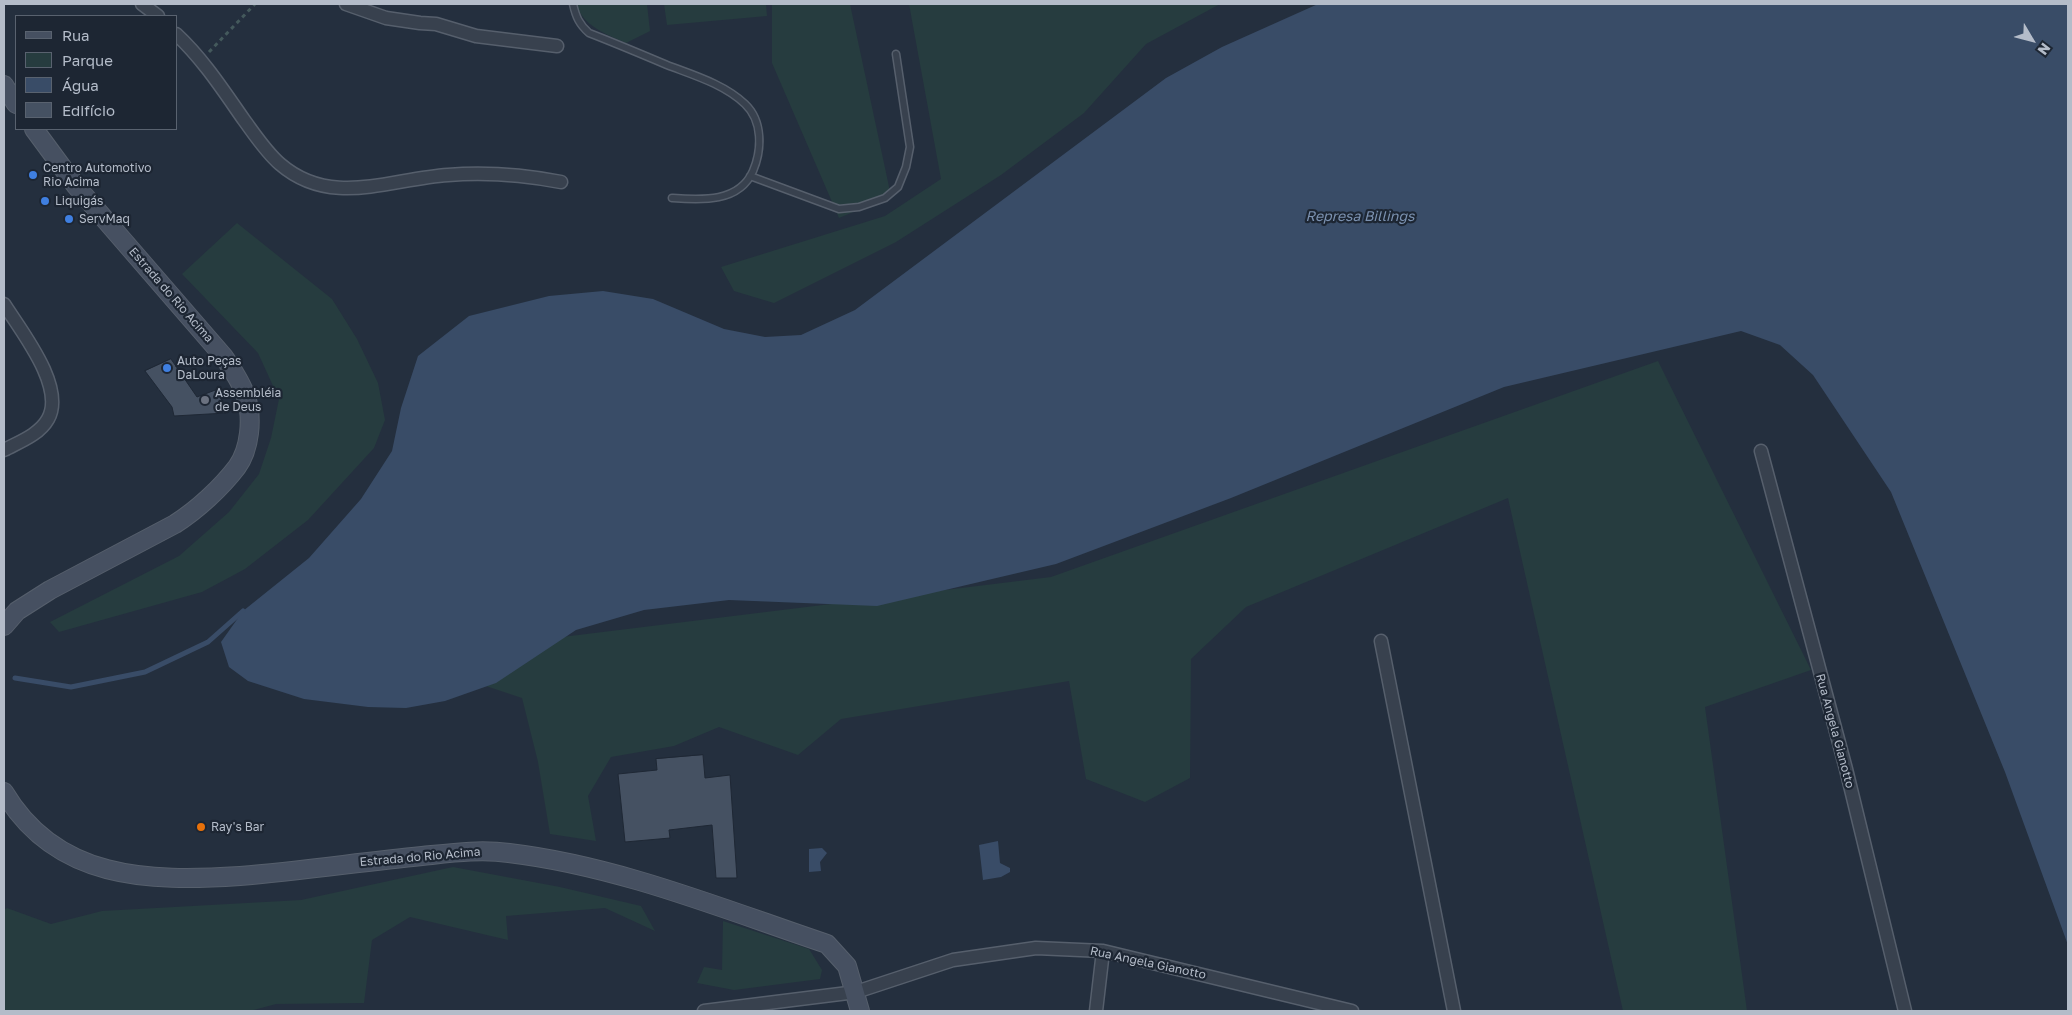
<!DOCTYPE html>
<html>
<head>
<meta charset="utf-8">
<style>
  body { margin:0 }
  #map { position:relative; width:2072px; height:1015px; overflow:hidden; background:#242f3e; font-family:"Golos Text",sans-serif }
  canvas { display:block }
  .frame { position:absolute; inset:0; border:5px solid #b4bcc9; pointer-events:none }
  .legend { position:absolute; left:15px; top:15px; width:162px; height:115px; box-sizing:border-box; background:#1d2633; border:1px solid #59626f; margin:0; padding:6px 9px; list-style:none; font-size:15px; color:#b4bcc9 }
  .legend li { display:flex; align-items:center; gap:10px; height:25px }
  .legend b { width:25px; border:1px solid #59626f }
  .north { position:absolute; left:2007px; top:15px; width:50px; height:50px; -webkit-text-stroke:4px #1d2633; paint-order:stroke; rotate:127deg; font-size:14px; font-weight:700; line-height:20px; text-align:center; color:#b4bcc9 }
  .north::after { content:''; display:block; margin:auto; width:18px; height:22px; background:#b4bcc9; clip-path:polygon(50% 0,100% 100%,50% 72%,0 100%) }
</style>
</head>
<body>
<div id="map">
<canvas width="2072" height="1015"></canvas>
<div class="frame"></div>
<ul class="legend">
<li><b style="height:6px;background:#465061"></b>Rua</li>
<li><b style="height:14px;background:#263c3f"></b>Parque</li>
<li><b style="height:14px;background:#394c67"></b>Água</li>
<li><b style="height:14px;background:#455162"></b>Edifício</li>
</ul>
<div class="north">N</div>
</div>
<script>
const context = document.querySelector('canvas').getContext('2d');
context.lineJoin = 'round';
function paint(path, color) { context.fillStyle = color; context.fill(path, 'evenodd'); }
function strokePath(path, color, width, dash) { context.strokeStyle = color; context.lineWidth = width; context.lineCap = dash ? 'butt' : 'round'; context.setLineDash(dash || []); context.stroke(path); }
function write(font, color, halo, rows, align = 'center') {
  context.font = font + ' "Golos Text",sans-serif'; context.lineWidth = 4.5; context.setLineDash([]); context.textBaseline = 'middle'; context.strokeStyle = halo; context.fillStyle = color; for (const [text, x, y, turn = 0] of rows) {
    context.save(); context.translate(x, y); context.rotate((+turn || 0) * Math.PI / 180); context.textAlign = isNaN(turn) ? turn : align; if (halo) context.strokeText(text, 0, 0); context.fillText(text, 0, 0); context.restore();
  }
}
paint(new Path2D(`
  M576 4H647L650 31 626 43C606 34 583 26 576 4Z
  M664 4H766L767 16 667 25Z
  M772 4H850L891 196 839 218 772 63Z
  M909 4H1220L1146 44 1084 113 1001 175 896 242 774 303 734 291 721 267 885 216 941 179Z
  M237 223 332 299 357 339 378 383 385 420 374 448 308 520 245 569 202 592 59 632 50 622 179 556 229 512 259 474 271 438 279 399 258 353 182 274Z
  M1658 361 1811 670 1705 707 1747 1011H1623L1508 498 1246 607 1191 659 1190 778 1145 802 1086 779 1069 681 841 719 798 755 719 727 674 746 611 757 588 796 596 841 550 834 538 762 522 698 483 685 505 644 1051 577Z
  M453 867 560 887 641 906 655 931 605 908 506 916 508 940 410 917 372 940 364 1003 276 1004 250 1011H4V910L7 908 51 924 102 911 301 900Z
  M723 921 809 949 822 970 820 979 734 990 697 983 704 967 722 970Z`), '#263c3f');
paint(new Path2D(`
  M1318 4H2068V945L2005 772 1891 492 1813 375 1780 345 1741 331 1504 387 1231 498 1056 564 877 606 729 600 644 610 576 630 496 683 445 701 406 708 368 707 304 699 248 681 229 667 221 642 243 611 309 558 361 499 392 451 401 408 418 356 469 316 549 296 603 291 653 299 724 329 765 337 801 335 855 310 1166 78 1222 47Z
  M998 841 1000 863 1010 868V872L1001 877 983 880 979 845Z
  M822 848 827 853 820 862 821 871 809 872V849Z`), '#394c67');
strokePath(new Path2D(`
  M15 678 71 687 145 672 208 642 243 611`), '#394c67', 5);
const building = new Path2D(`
  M171 359 197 397 218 389 226 413 174 416 172 407 145 371Z
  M703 755 705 778 730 775 737 878H716L712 825 669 830 670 838 625 842 618 774 657 770 656 759Z`);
paint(building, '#455162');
strokePath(building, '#1f2835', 1);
const lane = new Path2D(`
  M573 4C576 17 579 24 589 33 615 43 641 54 667 65 693 75 724 84 745 104 763 121 762 150 753 171 739 203 701 200 672 198
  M750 176 839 209 859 207 885 198 898 187 906 167 910 147 896 54`);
const street = new Path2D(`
  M142 4 158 16
  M346 4 386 18 420 23 436 24 476 36 557 46
  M176 34C203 59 223 90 244 120 255 135 266 152 280 164 331 208 389 179 448 175 485 172 524 175 561 182
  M4 304C21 331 66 387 48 419 39 435 19 442 4 450
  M1761 451 1846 769 1905 1011
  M1381 641 1454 1011
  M704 1011 856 992 953 960 1036 948 1103 951 1352 1011
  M1096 1011 1103 951`);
const secondary = new Path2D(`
  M4 85 16 104
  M4 626 17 611 50 590 175 524C197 510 221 488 237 467 250 449 253 418 246 397 242 383 232 369 224 357L76 186 34 129
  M4 792C56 880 149 882 240 876 301 871 361 862 422 856 451 853 480 849 509 853 618 866 723 909 827 944L847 966 860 1011`);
strokePath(lane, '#565f6c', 9);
strokePath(street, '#565f6c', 15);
strokePath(secondary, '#565f6c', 20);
strokePath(new Path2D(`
  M209 52 255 4`), '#44595c', 3, [4, 4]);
strokePath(lane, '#38414e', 6);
strokePath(street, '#38414e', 12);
strokePath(secondary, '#465061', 18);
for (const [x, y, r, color] of [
  [33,175,5,"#3f7fe0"],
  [45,201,5,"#3f7fe0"],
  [69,219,5,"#3f7fe0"],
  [167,368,5,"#3f7fe0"],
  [205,400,5,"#6b7280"],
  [201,827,5,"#e8710a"]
]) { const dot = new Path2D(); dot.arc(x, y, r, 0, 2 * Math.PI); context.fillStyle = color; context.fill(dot); strokePath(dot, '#1d2633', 2); }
write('12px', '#b4bcc9', '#1d2633', [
  ["Centro Automotivo",43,168],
  ["Rio Acima",43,182],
  ["Liquigás",55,201],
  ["ServMaq",79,219],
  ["Auto Peças",177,361],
  ["DaLoura",177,375],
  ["Assembléia",215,393],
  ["de Deus",215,407],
  ["Ray's Bar",211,827]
], 'left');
write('12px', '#b4bcc9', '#1d2633', [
  ["Estrada do Rio Acima",171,295,49],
  ["Rua Angela Gianotto",1835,731,75],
  ["Estrada do Rio Acima",420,857,-5],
  ["Rua Angela Gianotto",1148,963,12]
]);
write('italic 14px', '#7c92b1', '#1d2633', [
  ["Represa Billings",1360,217]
]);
</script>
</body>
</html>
